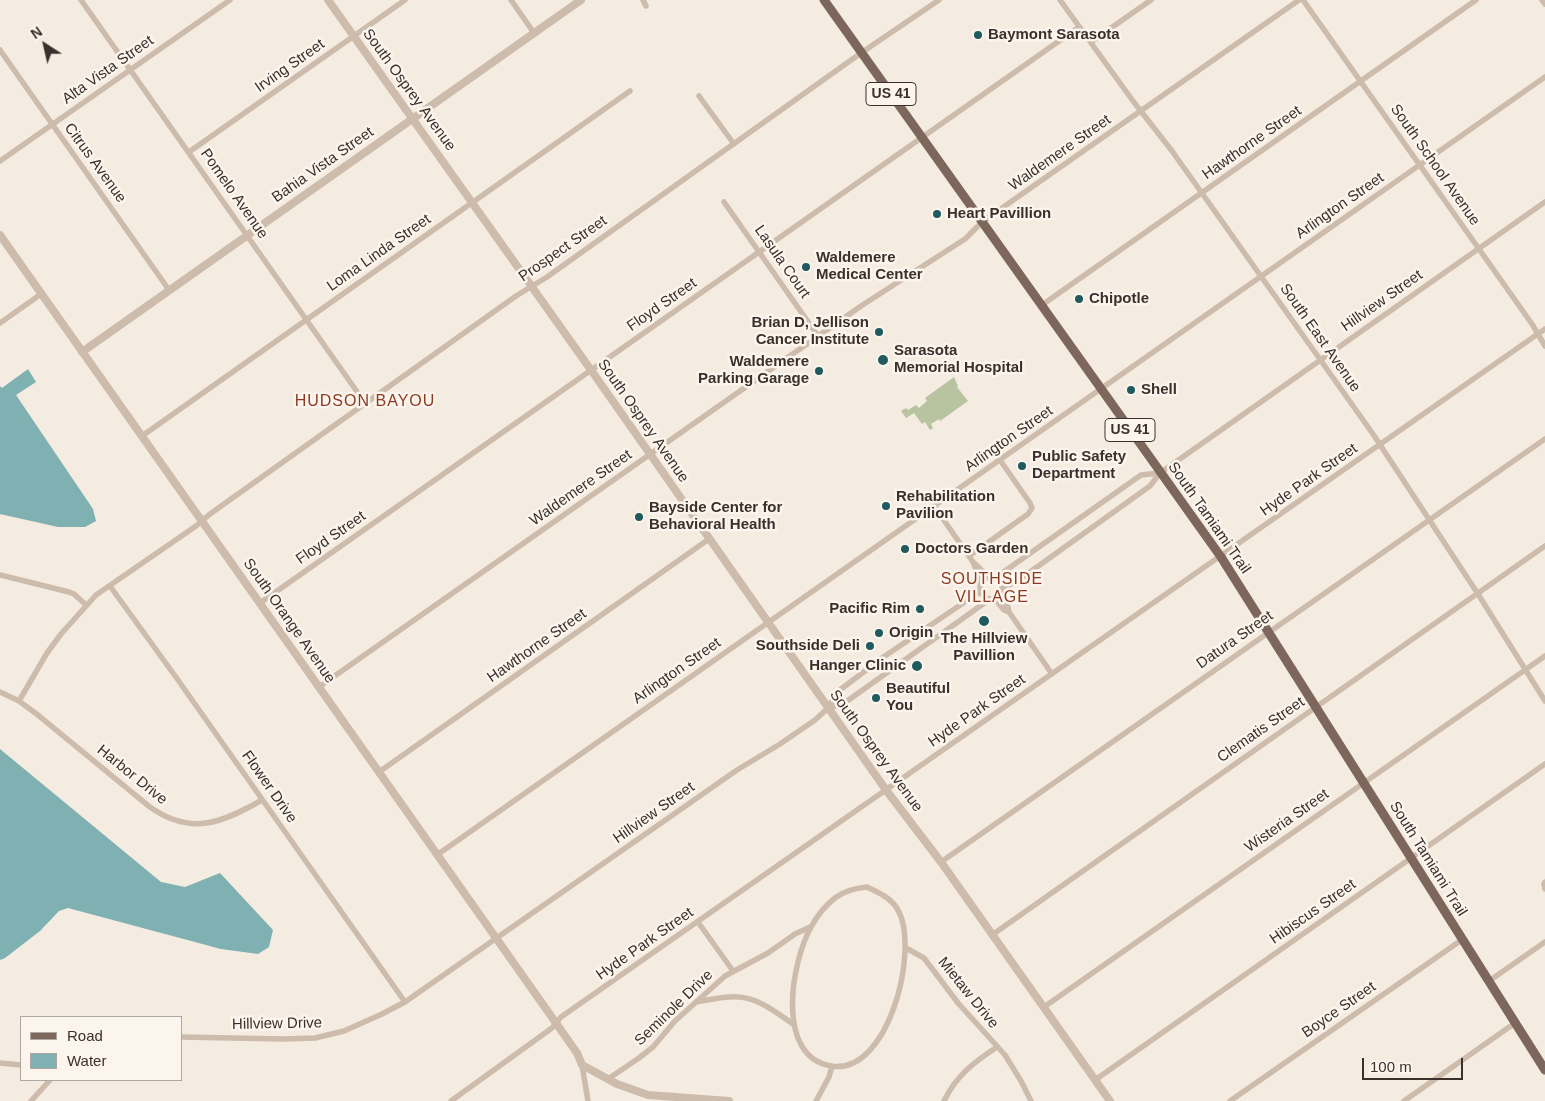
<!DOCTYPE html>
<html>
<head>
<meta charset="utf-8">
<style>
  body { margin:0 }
  #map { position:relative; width:1545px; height:1101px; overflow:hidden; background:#f4ebe1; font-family:Helvetica,sans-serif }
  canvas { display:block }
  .legend { position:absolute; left:20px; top:1016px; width:162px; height:65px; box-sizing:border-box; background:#fbf5ee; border:1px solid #aea6a0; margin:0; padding:6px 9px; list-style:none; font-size:15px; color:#3b302b }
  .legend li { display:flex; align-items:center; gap:10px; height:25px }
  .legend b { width:25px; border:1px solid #aea6a0 }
  .north { position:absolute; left:20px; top:20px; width:50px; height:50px; -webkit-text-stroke:4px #fbf5ee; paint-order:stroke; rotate:325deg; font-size:14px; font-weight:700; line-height:20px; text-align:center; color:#3b302b }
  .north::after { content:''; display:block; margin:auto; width:18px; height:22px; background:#3b302b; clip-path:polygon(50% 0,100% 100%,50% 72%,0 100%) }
  .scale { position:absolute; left:1362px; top:1058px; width:101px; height:22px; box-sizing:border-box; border:2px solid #3b302b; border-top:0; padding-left:6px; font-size:15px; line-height:18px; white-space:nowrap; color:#3b302b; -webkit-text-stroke:4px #fbf5ee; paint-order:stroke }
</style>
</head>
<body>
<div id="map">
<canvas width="1545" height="1101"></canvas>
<ul class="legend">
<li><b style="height:6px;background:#7d675c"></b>Road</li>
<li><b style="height:14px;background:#7fb0b2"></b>Water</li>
</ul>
<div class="north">N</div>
<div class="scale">100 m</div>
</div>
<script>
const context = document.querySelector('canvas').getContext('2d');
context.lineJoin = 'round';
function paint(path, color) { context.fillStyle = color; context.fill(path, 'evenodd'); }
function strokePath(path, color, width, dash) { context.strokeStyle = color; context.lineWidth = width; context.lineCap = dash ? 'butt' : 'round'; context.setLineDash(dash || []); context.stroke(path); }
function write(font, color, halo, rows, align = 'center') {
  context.font = font + ' Helvetica,sans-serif'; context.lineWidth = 5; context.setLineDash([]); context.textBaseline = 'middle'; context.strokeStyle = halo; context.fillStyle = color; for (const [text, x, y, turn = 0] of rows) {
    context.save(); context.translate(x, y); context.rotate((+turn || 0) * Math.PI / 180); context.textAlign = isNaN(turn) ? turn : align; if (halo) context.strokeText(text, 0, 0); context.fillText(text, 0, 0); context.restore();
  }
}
paint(new Path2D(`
  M954 377 958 386 957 387 968 401 940 421 939 419 931 424 933 428 930 430 925 422 922 424 914 413 906 418 901 411 906 408 908 410 916 405 919 408 927 401 925 398Z`), '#b8c4a0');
paint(new Path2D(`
  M28 369 36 382 16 395 93 509 96 521 85 527H58L0 514V386L2 388Z
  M0 749 161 882 185 887 220 873 273 930 269 947 258 954 221 949 68 908 59 911 40 931 5 958 0 960Z`), '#7fb0b2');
strokePath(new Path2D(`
  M81 0 365 403
  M511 0 534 33
  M643 0 646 6
  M1060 0 1133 101 1172 151 1373 434 1478 594 1545 701
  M1303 0 1532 324 1545 346
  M1542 0 1545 4
  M1091 42 1151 0
  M0 50 169 290
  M699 96 734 144
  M189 152 405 0
  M0 161 230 0
  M724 202 818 336
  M1042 305 1476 0
  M0 323 41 294
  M142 436 630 91
  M934 506 973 562 982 584
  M969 556 1028 514 1032 508 1030 503 1000 460
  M973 562 989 577
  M0 575 69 592 74 594 86 605
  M980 588a11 11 0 1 1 22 0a11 11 0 1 1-22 0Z
  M995 578 1141 475 1160 473
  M110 586 178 680 405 1002
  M1002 590 1023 577 1150 486 1160 473 1545 202
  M1001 594 1008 607 1009 612
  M995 599 1004 610 1009 612 1052 674
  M260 603 1079 27
  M319 687 861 306 965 239 982 222 1299 0
  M0 692 19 701 38 715 150 807C191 836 222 823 262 800
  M19 701 47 653 61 634 96 595 196 526 210 514 516 296 547 277 861 53 939 0
  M828 708 843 704 990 599
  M379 772 709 539
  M437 855 1545 77
  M941 862 1545 439
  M1545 882 1544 884 1545 889
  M867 887C880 893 893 899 899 912 919 952 888 1076 831 1066 774 1056 792 961 811 927 817 916 826 905 835 898 844 891 856 888 867 887Z
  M698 922 733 971
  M992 935 1545 546
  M906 948 924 958 958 1003 1005 1055 1021 1081 1031 1101
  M1489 981 1545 942
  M696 1002C745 992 752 995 793 1024
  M1044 1007 1545 656
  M181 1037 284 1039 315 1038 344 1031 382 1014 405 1002 737 770 780 744 815 720 828 708 836 693 882 658 981 591
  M0 1063 21 1065
  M582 1065 588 1101
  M608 1079 639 1058 653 1047 675 1021 725 976 768 953 795 934 810 927
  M1095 1080 1545 764
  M31 1101 50 1080
  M451 1101 552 1028 561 1017 1545 329
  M816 1101 829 1077 832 1066
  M944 1101C956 1076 974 1062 997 1047
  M1230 1101 1463 939
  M1404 1101 1515 1023`), '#cdbbac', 5.5);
strokePath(new Path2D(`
  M328 0 591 370 886 790 941 862 1110 1101
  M0 235 556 1023 577 1053 582 1065 617 1084 648 1095 729 1101
  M82 352 581 0`), '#cdbbac', 8);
strokePath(new Path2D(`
  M824 0 1221 557 1545 1070`), '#7d675c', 9);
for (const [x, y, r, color] of [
  [978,35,5,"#1f5a5e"],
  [937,214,5,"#1f5a5e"],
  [806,267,5,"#1f5a5e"],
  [1079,299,5,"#1f5a5e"],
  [879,332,5,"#1f5a5e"],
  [883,360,6,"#1f5a5e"],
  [819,371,5,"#1f5a5e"],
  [1131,390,5,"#1f5a5e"],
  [1022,466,5,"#1f5a5e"],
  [886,506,5,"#1f5a5e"],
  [639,517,5,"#1f5a5e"],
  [905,549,5,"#1f5a5e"],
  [920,609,5,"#1f5a5e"],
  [984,621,6,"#1f5a5e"],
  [879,633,5,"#1f5a5e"],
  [870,646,5,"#1f5a5e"],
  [917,666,6,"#1f5a5e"],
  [876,698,5,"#1f5a5e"]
]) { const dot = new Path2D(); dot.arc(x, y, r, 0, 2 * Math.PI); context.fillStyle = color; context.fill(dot); strokePath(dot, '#fbf5ee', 2); }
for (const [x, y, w] of [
  [891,94,50],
  [1130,430,50]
]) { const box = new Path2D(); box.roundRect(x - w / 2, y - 11.5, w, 23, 4); context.fillStyle = '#fbf5ee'; context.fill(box); strokePath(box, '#3b302b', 1); }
write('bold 14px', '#3b302b', null, [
  ["US 41",891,94],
  ["US 41",1130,430]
]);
write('bold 15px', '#3b302b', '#fbf5ee', [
  ["Baymont Sarasota",988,35],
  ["Heart Pavillion",947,214],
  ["Waldemere",816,258],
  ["Medical Center",816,275],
  ["Chipotle",1089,299],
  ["Brian D, Jellison",869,323,"right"],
  ["Cancer Institute",869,340,"right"],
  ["Sarasota",894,351],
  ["Memorial Hospital",894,368],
  ["Waldemere",809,362,"right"],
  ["Parking Garage",809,379,"right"],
  ["Shell",1141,390],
  ["Public Safety",1032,457],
  ["Department",1032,474],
  ["Rehabilitation",896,497],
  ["Pavilion",896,514],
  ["Bayside Center for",649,508],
  ["Behavioral Health",649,525],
  ["Doctors Garden",915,549],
  ["Pacific Rim",910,609,"right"],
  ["Origin",889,633],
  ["The Hillview",984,639,"center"],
  ["Pavillion",984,656,"center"],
  ["Southside Deli",860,646,"right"],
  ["Hanger Clinic",906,666,"right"],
  ["Beautiful",886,689],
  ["You",886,706]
], 'left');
write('15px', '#3b302b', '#fbf5ee', [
  ["Irving Street",290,66,-35],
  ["Alta Vista Street",108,70,-35],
  ["South Osprey Avenue",409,90,54],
  ["Hawthorne Street",1252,143,-35],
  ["Waldemere Street",1060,153,-35],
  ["Citrus Avenue",95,163,54],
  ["Bahia Vista Street",323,165,-35],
  ["South School Avenue",1435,165,55],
  ["Pomelo Avenue",234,194,55],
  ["Arlington Street",1340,206,-35],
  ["Prospect Street",563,249,-35],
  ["Loma Linda Street",379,253,-35],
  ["Lasula Court",782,262,55],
  ["Hillview Street",1382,301,-35],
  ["Floyd Street",662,305,-35],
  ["South East Avenue",1320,338,55],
  ["South Osprey Avenue",643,421,55],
  ["Arlington Street",1009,439,-35],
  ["Hyde Park Street",1309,480,-35],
  ["Waldemere Street",581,488,-35],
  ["South Tamiami Trail",1209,518,55],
  ["Floyd Street",331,538,-35],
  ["South Orange Avenue",289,621,55],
  ["Datura Street",1235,640,-35],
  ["Hawthorne Street",537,646,-35],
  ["Arlington Street",677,671,-35],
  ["Hyde Park Street",977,711,-35],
  ["Clematis Street",1261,730,-35],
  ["South Osprey Avenue",876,751,54],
  ["Harbor Drive",132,775,39],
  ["Flower Drive",269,787,55],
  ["Hillview Street",654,813,-35],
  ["Wisteria Street",1287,821,-35],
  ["South Tamiami Trail",1428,859,58],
  ["Hibiscus Street",1313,912,-35],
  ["Hyde Park Street",645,944,-35],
  ["Mietaw Drive",968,993,51],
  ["Seminole Drive",674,1008,-44],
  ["Boyce Street",1339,1010,-35],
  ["Hillview Drive",277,1024,-1]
]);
context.letterSpacing = '1px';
write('16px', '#8c3b22', '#fbf5ee', [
  ["HUDSON BAYOU",365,402],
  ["SOUTHSIDE",992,580],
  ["VILLAGE",992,598]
]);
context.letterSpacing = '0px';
</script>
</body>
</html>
